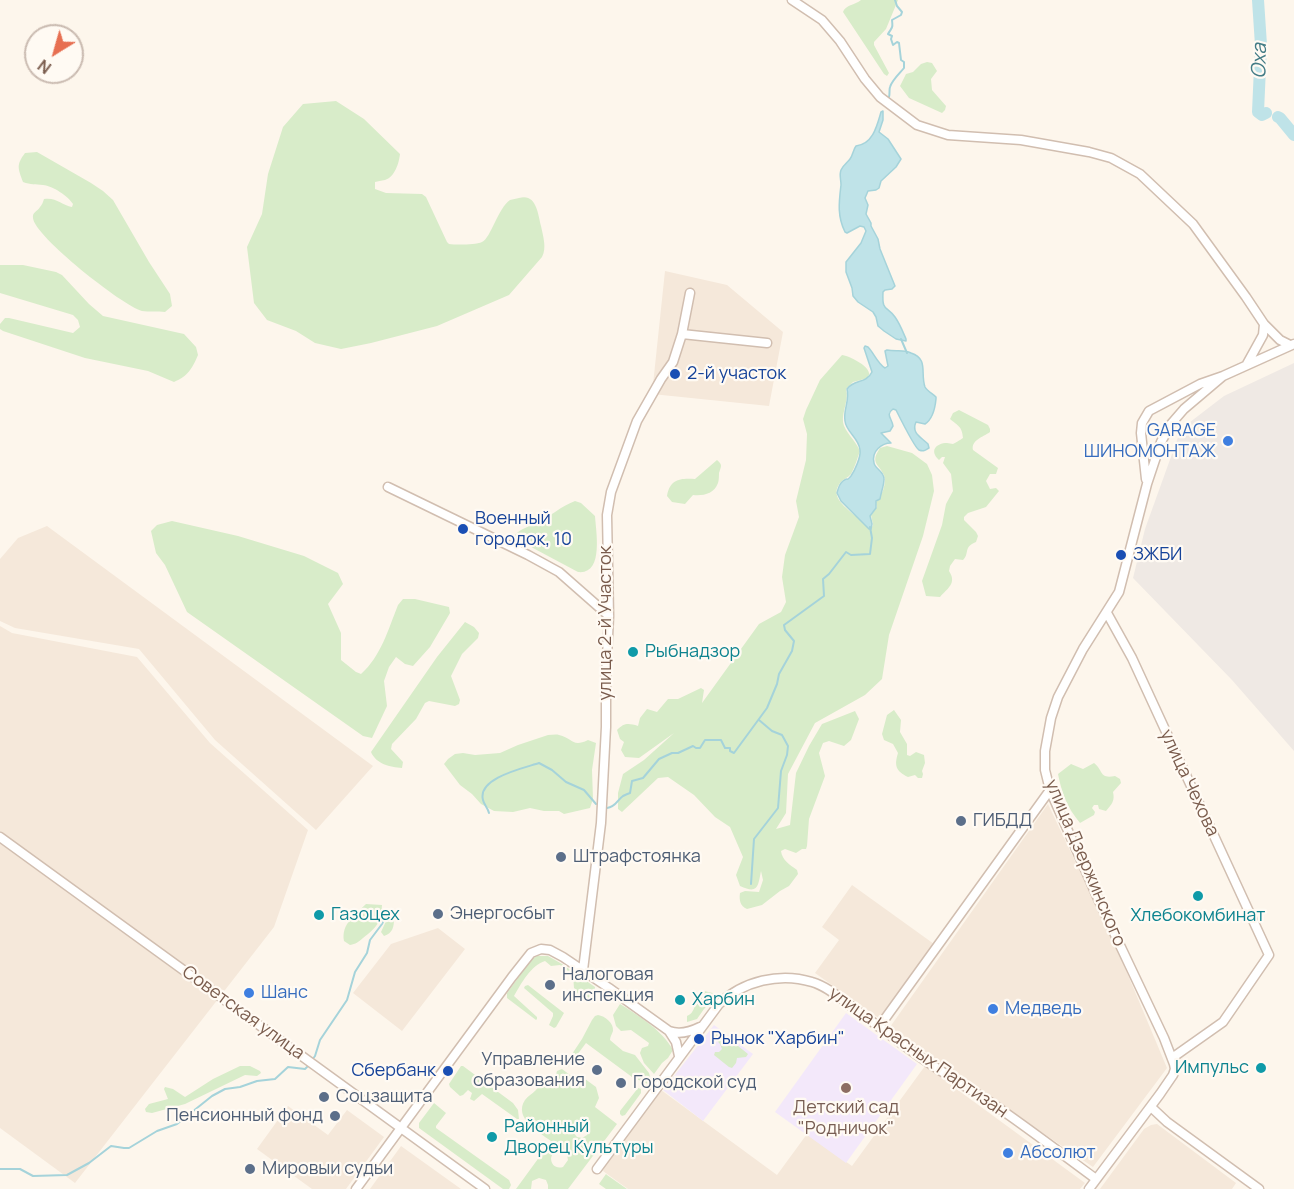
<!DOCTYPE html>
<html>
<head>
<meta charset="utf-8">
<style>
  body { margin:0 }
  #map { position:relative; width:1294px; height:1189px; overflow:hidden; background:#fdf6ec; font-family:Manrope,sans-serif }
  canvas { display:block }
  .north { position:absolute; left:24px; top:24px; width:60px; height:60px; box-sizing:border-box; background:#fffaf3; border:2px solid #cabbb1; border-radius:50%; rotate:217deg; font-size:16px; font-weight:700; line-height:24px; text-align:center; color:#7a5c4d }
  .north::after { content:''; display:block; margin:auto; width:21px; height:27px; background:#e76f51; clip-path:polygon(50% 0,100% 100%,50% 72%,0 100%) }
</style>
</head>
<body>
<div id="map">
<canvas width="1294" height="1189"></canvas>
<div class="north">N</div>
</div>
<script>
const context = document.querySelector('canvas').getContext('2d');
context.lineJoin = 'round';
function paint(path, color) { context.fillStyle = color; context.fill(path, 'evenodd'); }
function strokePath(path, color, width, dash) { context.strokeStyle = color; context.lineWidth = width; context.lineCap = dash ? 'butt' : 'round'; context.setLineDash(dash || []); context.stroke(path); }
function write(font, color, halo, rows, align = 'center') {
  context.font = font + ' Manrope,sans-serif'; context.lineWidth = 4.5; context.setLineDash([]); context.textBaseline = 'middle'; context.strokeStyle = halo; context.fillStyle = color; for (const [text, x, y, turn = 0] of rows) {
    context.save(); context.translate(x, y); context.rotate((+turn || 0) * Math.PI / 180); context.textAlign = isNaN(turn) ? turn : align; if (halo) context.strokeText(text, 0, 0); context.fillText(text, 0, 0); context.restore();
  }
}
paint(new Path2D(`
  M665 271 727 285 783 332 769 406 652 394Z
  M47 526 373 766 316 830 215 740 139 649 15 628 0 621V559L18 538Z
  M0 626 12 633 137 657 210 743 308 830 274 927 75 1183 0 1128Z
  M1048 804 1120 956 1167 1068 1093 1167 1000 1104 890 1027Z
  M852 885 934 944 880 1019 815 973 839 940 822 927Z
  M438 928 465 949 402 1031 353 993 391 944Z
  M925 1066 1085 1183 1080 1189H628L603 1171 605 1165 661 1090 777 1175 807 1134 852 1166Z
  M288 1106 328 1135 347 1110 384 1137 346 1189H312L257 1149Z
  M1157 1124 1236 1183 1232 1189H1100L1144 1129 1151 1125Z
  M401 1146 461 1189H370Z`), '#f5e8da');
paint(new Path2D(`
  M1294 363V751L1232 680 1133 578 1145 529 1181 429 1224 396Z`), '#efe9e4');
paint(new Path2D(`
  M846 1013 917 1064 846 1163 775 1112Z
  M714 1025 753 1054 703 1121 663 1090Z`), '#f3e8fa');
paint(new Path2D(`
  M861 0H898L886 29 874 42V45L889 73 887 76 884 74 843 12C845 5 855 5 861 0Z
  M927 62 932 63 937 71 931 79 932 90 946 106 945 110 942 113 909 98 900 86 906 74 913 72 921 64Z
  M336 101 364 119 400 154C399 163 395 177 385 180 381 181 378 181 375 182V189L386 193 422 194 426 197 447 242 449 244C456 245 475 245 482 242 491 238 498 208 510 200 513 199 516 199 519 198 536 193 538 213 541 226 543 236 547 248 542 257L509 295 437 326 371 343 341 349 315 343 296 331 267 320 254 303 247 247 262 214 268 174 283 127 303 104Z
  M37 152 91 183 103 191 113 200 149 262 170 294 172 306 165 312C158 311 148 312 142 311 123 306 34 236 33 218 32 212 37 212 40 207 42 205 43 202 44 199 56 197 62 205 72 207L73 204C68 196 53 186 43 185 35 184 31 185 23 182 18 168 16 165 25 153Z
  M0 265H23L56 272 62 275 89 304 103 316 184 334 196 347 198 355C192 369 188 376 174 382L148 371 85 358 3 331 0 329V324L5 318H9L73 333 80 327 78 320 73 315 0 293Z
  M842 355C849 356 868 365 869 373 870 374 868 376 868 378L853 382 846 389C849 400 842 411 843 422 844 431 856 441 860 451 857 459 855 467 851 474 848 478 843 479 840 483 830 496 844 506 853 514 860 519 865 526 871 529L873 525 871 515 877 507 876 502C882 497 887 482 884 475 878 463 870 463 880 448L887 446 912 453 927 464 932 475 934 491 923 536 889 635 882 679 865 695 815 723 788 774 786 813 776 829 790 825 796 773 809 746 822 724 855 711 859 719 851 740 844 746 829 741 823 743 819 753 825 776 809 819 807 846 806 849H802L796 853 785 849 781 851C782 860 790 865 797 870L798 874 789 886 780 891 762 905 747 909C740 906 739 900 740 893L745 891 759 892 763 880 761 871C758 885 759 895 740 886L736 875 743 857 730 827 715 817 694 795 668 777 658 778 622 812 618 809V793L623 774 644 760 674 733 639 758 625 757 621 750 624 742 620 739 617 730C624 723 628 723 638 726L640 718 647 709 657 712 668 699H678L701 688 704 690 702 703 759 624 781 612 786 602 782 577 785 555 799 517 796 501 806 460 807 434 803 419 806 410 820 380Z
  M959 410 988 425 990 429V432C983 437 971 440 973 450L998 468 996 474H990L986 481 990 489 996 488 999 491 986 507 968 513 964 517V520L976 532 978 536 976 542C963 547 970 553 963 560L955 559 950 566 949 571C957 583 948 588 940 597L926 596 922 581 942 525 946 504 953 491 951 474 943 463 945 457H942L939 460C929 451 936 443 947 443 949 443 951 444 953 444 955 443 960 440 963 438 962 426 958 426 950 419L953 413Z
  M717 460C723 465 721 466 719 473 719 474 719 481 718 483 714 494 703 496 693 495L685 504 672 502 667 496C670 479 680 478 695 479Z
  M575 501 581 503 595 516C596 532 604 575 578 572L518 540 515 535C521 528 529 527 536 523 550 517 561 506 575 501Z
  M172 521 238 536 304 556 338 573 343 584 328 604 341 633V660L356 672 361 674C381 656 388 630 398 605L403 599H415L449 607 450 613 430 647 413 666 405 664 396 657 389 667 384 681 387 706 372 738 363 736 187 612 165 565 156 553 151 531 157 525Z
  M465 622 474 627 479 633 478 638 462 654 451 676 460 700 459 704 455 706 429 701 425 703 416 719 392 744 391 749 403 762 402 768C390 767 376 764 371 752L437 657Z
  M894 710 901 720 900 732 907 744V755L910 756 916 752 924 755 925 763 922 771 923 774 922 778H918L915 775 908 777C896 771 894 766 898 753L893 744 884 740 882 734 887 715Z
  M548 735C552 735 556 734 559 735 573 738 572 748 588 740L596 743 592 770 593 799 590 808 564 814 559 811H544L530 808 513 812 494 811 481 804 472 794 460 785 444 764 448 759 455 754 463 753 475 755 500 753 518 745Z
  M1094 763C1104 771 1099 779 1115 776L1120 779 1121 783 1113 792C1115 801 1112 804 1106 811L1099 809 1098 805H1094L1092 808 1095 812 1094 815 1080 823C1067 807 1062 794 1058 774L1071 764 1083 769Z
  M366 904 382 905C381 923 377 927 363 938 358 942 356 944 350 945L344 941C341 924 355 915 366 904Z
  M388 911 394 918C394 927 393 933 384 936L381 932 387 919 386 913Z
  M537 956H548L562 964 595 987V990L587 1001 584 1002 574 988 573 975 560 965 551 966 545 961C531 965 521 984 514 996L537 1017V1019L536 1020 507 998V993L532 959Z
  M528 985 564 1013 556 1027 554 1028 549 1025 553 1016V1013L524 988 525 986Z
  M704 991 717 994V997L704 1009 697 1019 687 1022V1016C698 1012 693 996 704 991Z
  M620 1004C639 1016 662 1030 673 1050L668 1058 662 1063 654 1074 644 1063 640 1053 642 1048 648 1046 649 1043 631 1030 621 1031 616 1026 613 1015Z
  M598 1015C605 1016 614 1023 613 1031 612 1034 610 1037 610 1040L623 1051 635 1055 649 1073 651 1080 648 1084 632 1077 586 1043 568 1067 564 1066 582 1039 592 1020 595 1016Z
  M713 1029H717L748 1054 746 1057 737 1058 736 1063 732 1068 729 1067 714 1055 715 1052H719L722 1049 720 1044 711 1034Z
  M240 1066H250L260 1071 261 1073 257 1076 245 1075 185 1104 152 1113 146 1112 145 1109 149 1104 168 1099 164 1089 165 1087 173 1089 185 1097 213 1079Z
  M461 1066H463L513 1103 518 1110 519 1119H517L482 1094 474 1101 470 1099 472 1093 468 1090 463 1095 460 1096 450 1087 449 1084Z
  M562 1069 570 1075 581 1076 596 1087 599 1098 595 1107 617 1124 568 1189H548V1185L546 1180 539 1178 532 1181 531 1189H516L551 1141C539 1132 513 1118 525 1100 528 1096 532 1094 536 1090 540 1085 543 1080 548 1075L555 1078 557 1071ZM577 1121H583L589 1127 587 1135 582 1138 577 1137 572 1131 573 1124ZM561 1150 567 1155 568 1160 563 1167C556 1169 551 1165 551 1158L553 1152Z
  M638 1088 641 1089V1093L625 1115 622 1116 620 1114V1111Z
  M434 1103 446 1113 436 1126V1128L509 1180 511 1185 509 1189H503L419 1128V1123Z
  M606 1174 607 1175 627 1189H606L599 1184Z`), '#d8ecc9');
const water = new Path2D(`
  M883 111V120L879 132 888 139 901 159 896 167 881 181 879 188 876 190 868 191 865 198 868 205 866 214 871 223V226L878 239 880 249 895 286 892 289 885 290 883 292C882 312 886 305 895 317 900 324 903 332 906 339V341L896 339 884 331 878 326 876 317 873 312 858 302 853 296 852 288 846 272V262L861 243 866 231 864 227 860 226 847 233 845 232C837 216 839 202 841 185 841 179 839 175 841 170 843 165 847 163 850 159 853 155 853 150 856 146 873 144 877 126 881 112Z
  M865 346 868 347C874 353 877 363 885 368L888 366 885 351 887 350C896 352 903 349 911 353 929 359 920 373 925 387 927 391 933 394 936 397V399C935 409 933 419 925 424L916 422C911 433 921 437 928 444L929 448C925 450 924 452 919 450 915 448 899 416 896 410L893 409C885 415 892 418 893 426L890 431 881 433 891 443C882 443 871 451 874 463 875 469 884 471 884 479 884 486 881 492 880 499L876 501V508L870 516 872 524 871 529H869L841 501 837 493C838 489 839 484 843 481 850 476 845 483 851 476 855 470 861 457 860 450 859 438 846 432 845 421 843 410 850 400 847 389 854 379 866 384 872 372L864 348Z`);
paint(water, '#bfe3e8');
strokePath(water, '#a5d3da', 1.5);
strokePath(new Path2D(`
  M889 97C890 94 889 90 890 87 892 80 900 73 904 68V62L901 60 899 43 897 42 893 45 891 39 892 36 888 34C892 27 893 29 892 20L901 15 902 12 897 6 895 0
  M901 339 907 353
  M607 808C616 807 617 800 623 796 625 795 627 794 630 793L632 781 643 778 659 759 672 753H678L693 746 696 748H700L705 740H721L725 748H730V751L734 753 767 708 777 684 779 674 792 651 794 641 785 630 784 625 824 596 823 579 829 574 846 552 851 555 870 554 872 538 870 527
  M489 813C488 808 484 805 483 800 477 778 524 768 539 763L552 770 566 782 584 790 596 804
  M751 884 754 839 778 808 781 771 787 755 788 746 782 735 772 731 759 720
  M312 1060 315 1056 320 1040 347 1000 355 972 367 953 370 940 382 924 385 917V911
  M0 1169H20L33 1176 67 1175 89 1163 111 1146 124 1148H129L157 1131 177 1124 212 1096 225 1089 240 1087 257 1081 275 1079 288 1067 305 1069 309 1065`), '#a5d3da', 2);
strokePath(new Path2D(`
  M1258 0 1261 45 1258 112 1262 115 1266 113
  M1278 117 1280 118 1294 135`), '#bfe3e8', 12);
const minor = new Path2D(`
  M792 0 822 20 840 41 865 79 880 97 917 125 948 135 1021 140 1089 152 1111 158 1140 174 1193 224 1246 297 1264 324 1263 335 1247 364
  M1264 324 1280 340 1290 345
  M682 334 767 343
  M1146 479 1141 433 1142 423 1149 411 1200 384 1223 376 1294 344
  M388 487 528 555 559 572 609 616
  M1107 613 1132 658 1269 955 1223 1022 1172 1058
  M0 837 485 1189
  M583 970 601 823 606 727V678L609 616 607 515 611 492 637 421 661 379 673 362 682 334 690 293
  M879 1027 1050 790
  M669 1031 676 1042 679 1056
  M1151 1107 1167 1122 1259 1189
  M597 1169 719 1004C743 981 780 972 812 982 826 986 839 997 851 1006 870 1020 890 1035 909 1049 936 1069 965 1086 993 1104 1028 1128 1062 1154 1096 1179
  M356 1189 512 977 531 953 541 949 550 950 563 957 609 988 669 1031C680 1035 690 1032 700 1027
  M1089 1189 1160 1094 1173 1075 1175 1069 1174 1064 1164 1038 1099 901 1050 790 1045 770V751L1051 718 1058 697 1083 649 1119 592 1147 484 1161 442 1171 424 1184 409 1223 376`);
strokePath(minor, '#d1beb0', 11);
strokePath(minor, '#fff', 8);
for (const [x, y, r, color] of [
  [675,374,6,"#1a4fb4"],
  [1228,441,6,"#3f7fe0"],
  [463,529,6,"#1a4fb4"],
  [1121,555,6,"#1a4fb4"],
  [633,652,6,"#0f9aa8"],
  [961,821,6,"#5c6f8a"],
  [561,857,6,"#5c6f8a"],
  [1198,896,6,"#0f9aa8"],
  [438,914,6,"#5c6f8a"],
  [319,915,6,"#0f9aa8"],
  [550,985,6,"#5c6f8a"],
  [249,993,6,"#3f7fe0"],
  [680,1000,6,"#0f9aa8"],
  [993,1009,6,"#3f7fe0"],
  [699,1039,6,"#1a4fb4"],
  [1261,1068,6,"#0f9aa8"],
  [597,1070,6,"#5c6f8a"],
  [448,1071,6,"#1a4fb4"],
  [621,1083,6,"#5c6f8a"],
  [846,1088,6,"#8d6e63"],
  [324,1097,6,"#5c6f8a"],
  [335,1116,6,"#5c6f8a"],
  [492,1137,6,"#0f9aa8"],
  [1008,1153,6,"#3f7fe0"],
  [250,1169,6,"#5c6f8a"]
]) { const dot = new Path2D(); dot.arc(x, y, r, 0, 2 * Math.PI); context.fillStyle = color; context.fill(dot); strokePath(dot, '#fffaf3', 2); }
write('18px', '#164399', '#fffaf3', [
  ["2-й участок",687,374],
  ["Военный",475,519],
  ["городок, 10",475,540],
  ["ЗЖБИ",1133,555],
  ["Рынок \"Харбин\"",711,1039],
  ["Сбербанк",436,1071,"right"]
], 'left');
write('18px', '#366cbe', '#fffaf3', [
  ["GARAGE",1216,431,"right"],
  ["ШИНОМОНТАЖ",1216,452,"right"],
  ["Шанс",261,993],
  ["Медведь",1005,1009],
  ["Абсолют",1020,1153]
], 'left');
write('18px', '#7a5c4d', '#fffaf3', [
  ["улица 2-й Участок",606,623,-90],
  ["улица Чехова",1189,783,65],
  ["улица Дзержинского",1085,863,67],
  ["Советская улица",243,1013,36],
  ["улица Красных Партизан",918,1053,35]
]);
write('18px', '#0d838f', '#fffaf3', [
  ["Рыбнадзор",645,652],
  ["Газоцех",331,915],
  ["Хлебокомбинат",1198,916,"center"],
  ["Харбин",692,1000],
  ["Импульс",1249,1068,"right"],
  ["Районный",504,1127],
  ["Дворец Культуры",504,1148]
], 'left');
write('18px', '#4e5e75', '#fffaf3', [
  ["ГИБДД",973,821],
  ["Штрафстоянка",573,857],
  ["Энергосбыт",450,914],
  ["Налоговая",562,975],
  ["инспекция",562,996],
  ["Управление",585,1060,"right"],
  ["образования",585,1081,"right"],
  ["Городской суд",633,1083],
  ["Соцзащита",336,1097],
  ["Пенсионный фонд",323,1116,"right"],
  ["Мировыи судьи",262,1169]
], 'left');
write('18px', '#785e54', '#fffaf3', [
  ["Детский сад",846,1108],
  ["\"Родничок\"",846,1129]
]);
write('italic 20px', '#437c86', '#fffaf3', [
  ["Оха",1260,61,-89]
]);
</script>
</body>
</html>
